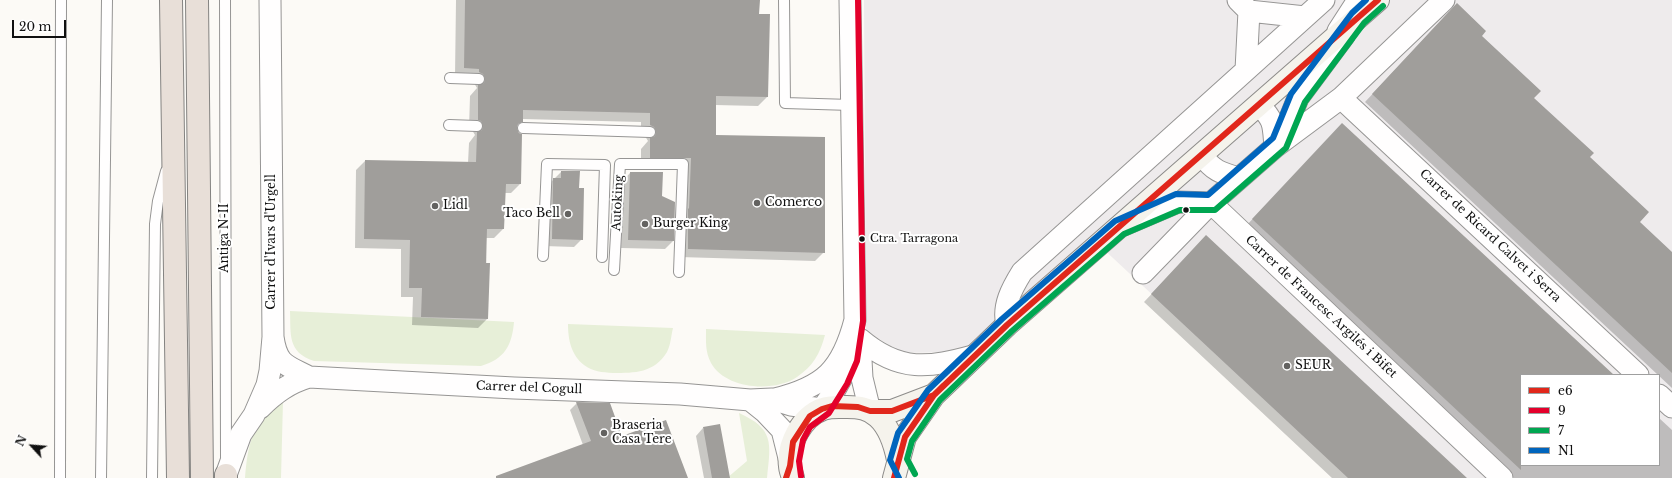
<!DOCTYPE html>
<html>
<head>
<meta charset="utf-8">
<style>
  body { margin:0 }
  #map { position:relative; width:1672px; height:478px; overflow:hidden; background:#fcfaf6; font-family:"Libre Baskerville",serif }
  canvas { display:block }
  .legend { position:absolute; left:1520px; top:374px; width:140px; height:92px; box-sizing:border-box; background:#fff; border:1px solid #9f9f9f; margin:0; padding:5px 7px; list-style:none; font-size:12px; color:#101010 }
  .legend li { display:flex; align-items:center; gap:8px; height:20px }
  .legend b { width:20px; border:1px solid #9f9f9f }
  .north { position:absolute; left:12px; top:426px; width:40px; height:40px; -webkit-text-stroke:3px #fff; paint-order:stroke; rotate:296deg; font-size:11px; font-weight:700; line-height:16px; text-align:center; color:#101010 }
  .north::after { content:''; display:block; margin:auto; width:14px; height:18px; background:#101010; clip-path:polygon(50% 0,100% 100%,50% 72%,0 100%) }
  .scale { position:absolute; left:12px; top:20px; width:54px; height:18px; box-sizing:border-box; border:2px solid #101010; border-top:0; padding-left:5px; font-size:12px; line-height:14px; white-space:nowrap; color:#101010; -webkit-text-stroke:3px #fff; paint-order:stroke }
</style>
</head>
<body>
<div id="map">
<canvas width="1672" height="478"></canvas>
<ul class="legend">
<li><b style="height:5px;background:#e1271b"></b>e6</li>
<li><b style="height:5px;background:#e4002b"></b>9</li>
<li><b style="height:5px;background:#00a651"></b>7</li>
<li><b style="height:5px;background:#0065bd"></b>N1</li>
</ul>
<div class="north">N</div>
<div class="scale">20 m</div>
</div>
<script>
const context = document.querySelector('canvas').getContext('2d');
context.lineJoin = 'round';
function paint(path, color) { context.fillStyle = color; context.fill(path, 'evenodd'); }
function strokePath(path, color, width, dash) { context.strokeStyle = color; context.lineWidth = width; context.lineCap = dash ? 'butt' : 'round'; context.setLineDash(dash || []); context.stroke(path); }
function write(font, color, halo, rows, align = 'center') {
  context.font = font + ' "Libre Baskerville",serif'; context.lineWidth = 4; context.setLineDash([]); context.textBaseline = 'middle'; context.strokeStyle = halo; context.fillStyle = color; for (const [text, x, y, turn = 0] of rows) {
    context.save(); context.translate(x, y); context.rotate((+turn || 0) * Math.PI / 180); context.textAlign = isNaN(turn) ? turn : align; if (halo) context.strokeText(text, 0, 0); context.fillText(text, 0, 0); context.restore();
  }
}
paint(new Path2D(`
  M864 0H1672V478H1349L1099 245 960 352 902 353 866 331ZM1521 375H1659V465H1521Z`), '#eeebec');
paint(new Path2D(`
  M290 311 514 322C512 345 505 359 481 366L314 361C287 352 291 334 290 311Z
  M568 324 673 328C671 336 671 344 667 352 654 373 635 373 613 373 602 372 593 372 584 365 571 355 568 339 568 324Z
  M706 329 825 335C820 354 813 366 797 377 774 393 725 389 711 363 705 352 706 341 706 329Z
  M283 401 281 478H245C247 456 249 435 263 418 268 412 276 406 283 401Z
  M739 413C774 429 771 442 767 478H727L747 461Z`), '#e7efd8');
paint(new Path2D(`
  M456 0H759L758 15 767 97 758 106 715 105V136L824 252 815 261 679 257 683 167 641 166V149L648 141 645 136 641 134V122L522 119V121L516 127 520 184 511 193H504L503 229 494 238H486L487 319 478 328 412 325 413 297H401V249L355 248 356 170 365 161 468 163 469 143 475 135 472 130 469 129 470 96 477 88 474 83 455 76Z
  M1449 12 1480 36 1533 98 1588 157 1638 222 1672 254V388L1365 102Z
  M1335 132 1613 375H1521V465H1659V418L1672 430V478H1514L1245 227Z
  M561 172 578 189 582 239 574 247 544 246 546 187Z
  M630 173 673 241 665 249 621 248 623 181Z
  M1199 244 1465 478H1332L1144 302Z
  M577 403 621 437 687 478H500L583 445 570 410Z
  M703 428 725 478H704L696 436Z`), '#0003');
paint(new Path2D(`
  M465 0H760L759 14H770L768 97 716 96V135L825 137V253L688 249V208L689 209 691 158H650V138L655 136 656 132 654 127 650 125V113L523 110V122L518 124 517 128 519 133 522 134 521 184H506L504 229H487L486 263H490L488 319 421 317 422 288H409L410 240 364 239 365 160 476 162 477 132 482 130 483 126 481 121 478 120V85L484 83 485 79 483 74 479 72V69L464 68Z
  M1457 3 1486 31 1482 36 1541 91 1534 98 1594 153 1590 157 1649 212 1640 222 1672 252V373L1372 94Z
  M1342 123 1614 375H1521V470L1252 219Z
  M561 171H580L579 188H584L583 240 552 239 553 178H561Z
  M630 172H663L662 196 675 202 674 241 628 240Z
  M1206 235 1424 438 1467 478H1348L1151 294Z
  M576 402 610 403 622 436 666 420 688 478H496V476L591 441Z
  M720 424 730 478H712L703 427Z`), '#a09e9b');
const lane = new Path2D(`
  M225 0 226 457
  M784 0 785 103 851 105
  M450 78 479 79
  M449 125 477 126
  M523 128 650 132
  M543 256 547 164 605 165 602 257
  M614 270 620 164H683L679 272
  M60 478 61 0
  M101 478 107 0
  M152 478 155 224 158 201 166 171`);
const street = new Path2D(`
  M1238 0 1249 11 1305 17
  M1338 31 1358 0
  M1246 70 1249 11
  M1341 98 1638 375
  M1259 105C1275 121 1273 125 1275 147
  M1280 143 1298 98 1344 36
  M1202 155C1213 171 1221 173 1239 178
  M1124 225 1178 202 1211 203 1502 478
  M1143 273 1211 203 1275 147 1341 98 1444 0
  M1007 325C1002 306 1012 288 1022 272L1324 0
  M273 337C277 365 286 365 309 377L514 388 680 394 750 400 772 399 791 405 822 409C840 384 851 365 852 333
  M860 339C900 373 929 368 976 355
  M860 342 862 378 870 411
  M1659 395 1672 407
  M775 399C824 387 842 370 855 320L850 0
  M750 400 765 412 782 430 789 458
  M260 408C275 393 289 383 309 377
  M226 475 241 434 254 415 267 385 270 371 273 337 270 0`);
const secondary = new Path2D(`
  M870 411H892L934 395
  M793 478C792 474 790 470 790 466 787 445 802 416 823 409 831 406 839 407 847 407 858 407 869 408 878 417 890 428 895 445 898 460
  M894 478 905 437 934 395 1007 325 1378 0`);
const highway = new Path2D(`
  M171 0 178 478
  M197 0 202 478
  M226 478V475`);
strokePath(lane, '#969594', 12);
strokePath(street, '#969594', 23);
strokePath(secondary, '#8d8c8a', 24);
strokePath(highway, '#848381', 24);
strokePath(lane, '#fffefe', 10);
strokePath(street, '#fffefe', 21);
strokePath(secondary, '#f5f3ec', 22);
strokePath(highway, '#e8dfd8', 22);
strokePath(new Path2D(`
  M786 478 790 466 793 442 810 416 822 409 832 406 858 407 870 411H892L934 395 1007 325 1378 0
  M894 478 905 437 934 395 943 386`), '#e1271b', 6);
strokePath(new Path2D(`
  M801 476 799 461 803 440 810 427 829 413 847 384 857 361 863 321 858 0`), '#e4002b', 6);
strokePath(new Path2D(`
  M915 474 907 459 912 441 940 400 1012 331 1124 234 1180 210H1215L1286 148 1305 102 1364 23 1383 6`), '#00a651', 6);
strokePath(new Path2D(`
  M899 478 890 460 898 433 928 390 1002 319 1115 221 1176 194 1208 195 1273 138 1291 94 1352 13 1366 0`), '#0065bd', 6);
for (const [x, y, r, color] of [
  [757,203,4,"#636260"],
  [435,206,4,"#636260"],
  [1186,210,3.5,"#101010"],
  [568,214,4,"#636260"],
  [645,224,4,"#636260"],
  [862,239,3.5,"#101010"],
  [1287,366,4,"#636260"],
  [604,433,4,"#636260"]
]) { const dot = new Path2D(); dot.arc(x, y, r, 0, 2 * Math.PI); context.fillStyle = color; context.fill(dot); strokePath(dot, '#fff', 1.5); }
write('11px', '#101010', '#fff', [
  ["Ctra. Tarragona",870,239]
], 'left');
write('12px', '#101010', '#fff', [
  ["Autoking",618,203,-87],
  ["Carrer de Ricard Calvet i Serra",1490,236,43],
  ["Antiga N-II",225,238,-90],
  ["Carrer d'Ivars d'Urgell",272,242,-90],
  ["Carrer de Francesc Argilés i Bifet",1321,307,43],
  ["Carrer del Cogull",529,388,2]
]);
write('12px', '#101010', '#fff', [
  ["Comerco",765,203],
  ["Lidl",443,206],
  ["Taco Bell",560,214,"right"],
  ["Burger King",653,224],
  ["SEUR",1295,366],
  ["Braseria",612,426],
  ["Casa Tere",612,440]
], 'left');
</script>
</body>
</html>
